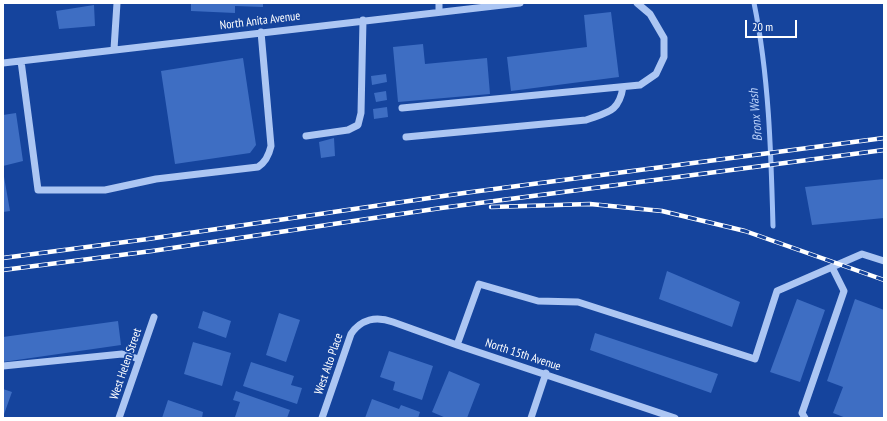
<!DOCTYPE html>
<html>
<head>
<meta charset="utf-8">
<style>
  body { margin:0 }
  #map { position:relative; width:887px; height:421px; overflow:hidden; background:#15449d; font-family:"PT Sans Narrow",sans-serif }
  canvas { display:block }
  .frame { position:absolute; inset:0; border:4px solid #fff; pointer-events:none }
  .scale { position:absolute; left:745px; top:20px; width:52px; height:18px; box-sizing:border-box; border:2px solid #fff; border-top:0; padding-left:5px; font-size:12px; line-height:14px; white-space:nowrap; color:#fff; -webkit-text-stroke:3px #15449d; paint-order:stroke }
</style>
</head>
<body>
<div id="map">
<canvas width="887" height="421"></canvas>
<div class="frame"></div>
<div class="scale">20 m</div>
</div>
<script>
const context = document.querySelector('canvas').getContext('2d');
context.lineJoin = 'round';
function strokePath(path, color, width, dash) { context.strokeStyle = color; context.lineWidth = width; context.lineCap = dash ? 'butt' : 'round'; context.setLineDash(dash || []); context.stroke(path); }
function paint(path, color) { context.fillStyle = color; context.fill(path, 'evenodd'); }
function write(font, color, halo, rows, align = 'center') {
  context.font = font + ' "PT Sans Narrow",sans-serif'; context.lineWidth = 3.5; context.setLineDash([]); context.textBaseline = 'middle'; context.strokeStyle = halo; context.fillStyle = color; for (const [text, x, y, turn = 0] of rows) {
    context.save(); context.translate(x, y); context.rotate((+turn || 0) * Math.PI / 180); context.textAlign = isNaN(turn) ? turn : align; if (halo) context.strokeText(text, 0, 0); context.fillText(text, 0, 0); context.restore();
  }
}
strokePath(new Path2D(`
  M754 3C769 76 771 152 773 226`), '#9fbff5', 5);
paint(new Path2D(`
  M191 3H263V7L235 6V13L191 11Z
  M94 5 95 26 59 29 56 11Z
  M611 12 619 77 511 91 507 57 587 47 584 15Z
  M423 44 425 64 487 58 490 94 398 102 393 47Z
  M243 58 256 145 250 153 175 164 161 71Z
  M386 74 387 82 372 85 371 76Z
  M386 91 387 100 376 102 374 93Z
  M387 107 388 117 374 119 373 109Z
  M16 113 23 161 3 166V115Z
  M334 138 335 156 321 158 319 142Z
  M3 171 10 211 3 212Z
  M884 179V218L812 225 805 187Z
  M667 271 740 302 732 327 659 299Z
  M797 299 825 310 800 382 770 372Z
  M855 299 884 310V418H846L833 413 843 387 827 381Z
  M203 311 231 321 226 338 198 328Z
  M279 313 300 320 286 362 266 355Z
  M118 321 121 345 3 362V337Z
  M595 333 718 374 711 393 590 350Z
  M193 342 231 353 222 386 184 374Z
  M389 351 433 366 422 400 393 390 395 382 380 377Z
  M251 362 294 376 291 385 302 388 297 404 243 386Z
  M449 371 480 384 467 418H446L432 412Z
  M3 389 12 392 3 417Z
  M236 391 290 410 287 418 235 417 240 402 233 400Z
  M372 399 399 409 401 405 420 412 418 418H365Z
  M168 400 203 412 202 418H162Z`), '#3e6ec3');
strokePath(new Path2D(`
  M439 3V12
  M114 49 117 3
  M21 61 38 190H105L156 179 258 167C266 162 269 155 271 146L261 32
  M3 63 520 3
  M402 108 640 85 656 74 664 57V38L650 14 637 3
  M306 136 348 130 358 125 361 113 363 20
  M406 137 586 120C608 112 619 112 623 87
  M457 345 479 284 538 301 578 302 755 359 777 291 862 254 884 261
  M3 366 122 354 139 359
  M119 418 154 317
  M322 418 351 334C361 319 376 316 393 322L457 345 675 418
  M531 418 546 373
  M805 418 802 413 844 291 832 267`), '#acc6f3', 7);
const rail = new Path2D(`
  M491 207 590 204 662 211 745 231 884 280
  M3 258 148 239 464 193 884 138
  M3 270 152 251 441 208 884 150`);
strokePath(rail, '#fff', 4.5);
strokePath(rail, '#15449d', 3, [9]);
write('12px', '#fff', '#15449d', [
  ["North Anita Avenue",260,21,-7],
  ["North 15th Avenue",523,355,18],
  ["West Helen Street",126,364,-71],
  ["West Alto Place",329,364,-71]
]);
write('italic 13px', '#b9d0f9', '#15449d', [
  ["Bronx Wash",756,115,-95]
]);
</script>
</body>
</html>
